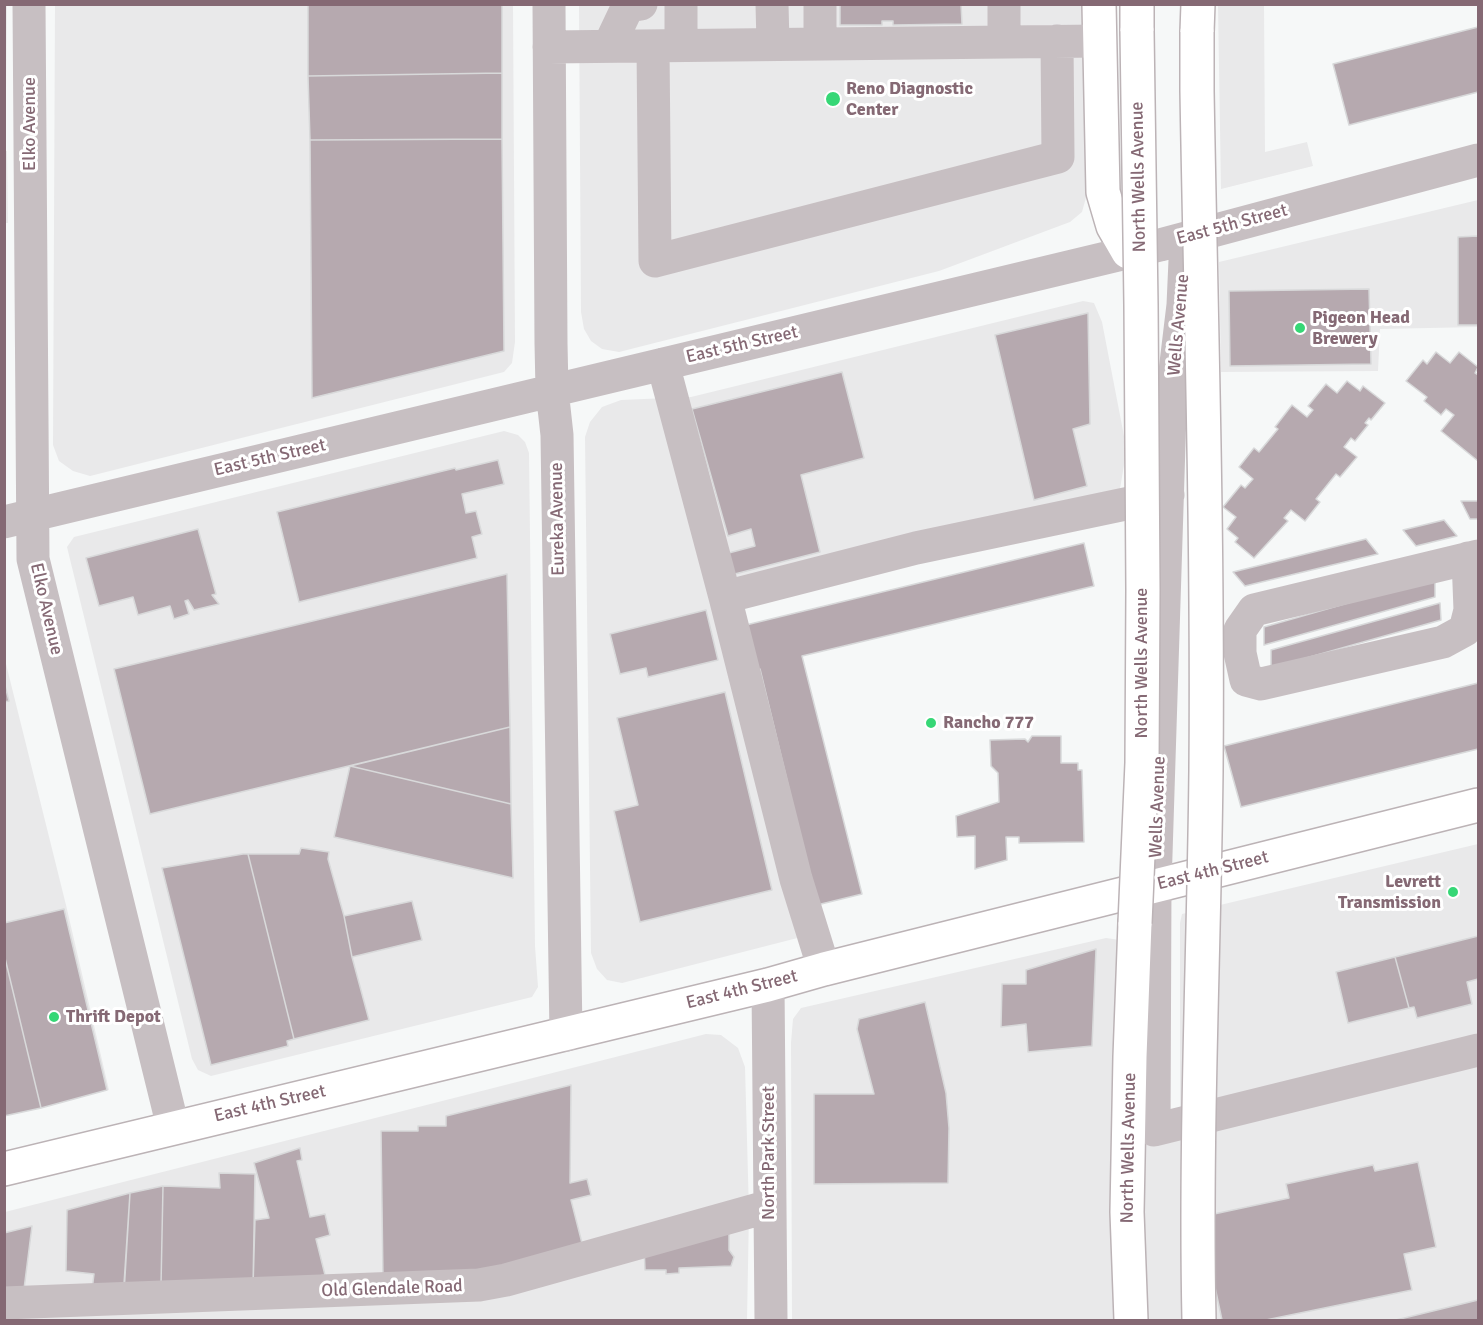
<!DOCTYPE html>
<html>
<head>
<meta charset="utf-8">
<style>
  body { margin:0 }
  #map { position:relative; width:1483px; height:1325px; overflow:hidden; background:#f6f8f8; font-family:Signika,sans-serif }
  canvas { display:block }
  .frame { position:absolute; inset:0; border:6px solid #856974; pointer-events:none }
</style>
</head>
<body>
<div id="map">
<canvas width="1483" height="1325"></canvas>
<div class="frame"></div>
</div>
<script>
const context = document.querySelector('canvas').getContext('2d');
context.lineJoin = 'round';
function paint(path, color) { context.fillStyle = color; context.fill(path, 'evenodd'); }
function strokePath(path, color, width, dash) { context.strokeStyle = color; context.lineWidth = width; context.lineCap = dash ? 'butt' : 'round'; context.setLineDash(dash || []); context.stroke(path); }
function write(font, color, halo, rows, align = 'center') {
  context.font = font + ' Signika,sans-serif'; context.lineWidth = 6; context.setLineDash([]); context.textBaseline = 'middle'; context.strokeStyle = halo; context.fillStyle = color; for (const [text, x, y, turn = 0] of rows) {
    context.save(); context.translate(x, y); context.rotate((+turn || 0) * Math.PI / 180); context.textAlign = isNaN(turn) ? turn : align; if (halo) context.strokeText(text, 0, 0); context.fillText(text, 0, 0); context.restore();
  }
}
paint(new Path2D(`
  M7 5 6 91H5L4 5Z
  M55 5H513L515 342 512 363 504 372 90 476 73 471 59 461 53 445Z
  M579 5H1086L1087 194 1082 212 1070 222 939 271 619 352 602 349 591 341 584 329 581 312Z
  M1218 5H1264L1265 152 1307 142 1313 166 1221 189Z
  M5 151H7L8 223H5Z
  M1478 200V327L1380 329 1378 371 1221 372 1219 262Z
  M1083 301 1094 303 1102 322 1124 436 1125 459 1117 507 725 597 813 934 622 983 607 980 597 969 591 953 585 437 590 422 602 407 621 400 691 397Z
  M504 431 518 435 525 442 529 453 535 946 538 987 532 997 211 1076 198 1070 192 1059 67 547 74 537Z
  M4 656 66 905 109 1090 4 1115Z
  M1478 844V1320H792L791 1043 793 1019 801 1008 1106 938 1120 940V1147L1180 1136V923L1182 914Z
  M706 1034 721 1035 738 1048 745 1067 749 1212 747 1320H5V1212Z`), '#e9e9ea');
const building = new Path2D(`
  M308 4H502V73L308 76Z
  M840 4H961L962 24 893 25V21H882V25H840Z
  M1478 27V92L1349 125 1333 64Z
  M502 73V139L310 140 308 76Z
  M502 139 504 351 312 398 310 140Z
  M1478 236V325H1458V237Z
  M1369 289 1371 364 1230 366 1229 291Z
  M1088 313 1090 424 1073 429 1087 486 1034 500 995 335Z
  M1436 352 1450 363 1459 352 1478 367 1475 373 1478 375V461L1441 431 1454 415 1446 409 1441 415 1424 401 1427 397 1406 381 1423 360 1427 364Z
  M842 372 864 458 801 475 820 552 731 575 725 554 755 546 751 529 728 536 692 409Z
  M1347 381 1360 391 1363 386 1385 403 1371 420 1369 418 1365 423 1368 425 1355 441 1351 438 1344 447 1357 457 1340 477 1336 474 1316 499 1320 502 1305 521 1291 510 1284 518 1288 521 1254 558 1235 542 1238 538 1227 529 1236 517 1223 507 1241 485 1245 488 1253 479 1239 467 1254 448 1259 452 1278 429 1275 427 1292 405 1307 417 1313 410 1308 406 1326 384 1337 393Z
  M498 460 504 484 462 494 466 513 476 511 482 534 472 537 477 558 299 602 277 512 455 468 456 470Z
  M1461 501H1478V519H1470Z
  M1444 520 1457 536 1416 546 1403 530Z
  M198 529 216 594 212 595 219 604 194 610 188 600 185 601 189 614 174 619 170 606 138 615 133 597 99 606 86 558Z
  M1366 539 1378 554 1245 586 1233 572Z
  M1084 543 1094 586 802 656 862 894 817 905 760 669 756 670 746 625Z
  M507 574 510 727 150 814 114 669Z
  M1435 578V597L1264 645V627Z
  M1440 603 1441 620 1271 668V650Z
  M706 610 718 660 648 677 646 668 620 674 610 634Z
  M4 682 9 701 4 702Z
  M1478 683V749L1241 807 1224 746Z
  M725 692 772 890 640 922 614 811 638 805 617 718Z
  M510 727 511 804 350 766Z
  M1032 736H1061V763H1078V770H1082L1084 842 1019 843V837H1006L1007 860 975 869V836L957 837 956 816 999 802 998 773 991 766 990 740 1025 739 1028 742Z
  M350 766 511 804 513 878 334 837Z
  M301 848 329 852 328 859 344 916 352 957 369 1020 294 1039 248 854H299Z
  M243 854H248L294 1039 287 1041 288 1046 211 1065 162 868Z
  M412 901 422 940 352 957 344 916Z
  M64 909 107 1090 41 1108 4 954V923Z
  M1478 936V979L1467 982 1472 1004 1417 1018 1414 1007 1409 1008 1395 957Z
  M1096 949 1092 1046 1028 1052 1026 1024 1001 1027 1002 984H1026V970Z
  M4 954 41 1108 4 1116Z
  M1395 957 1409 1008 1348 1023 1336 972Z
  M925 1002 946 1093 949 1128 948 1183 814 1184V1094H874L857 1029 859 1019Z
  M571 1085 570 1183 587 1179 591 1195 571 1200 584 1251 481 1276 383 1280 381 1131H418V1126H446V1116Z
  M300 1148 302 1160 297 1161 310 1217 325 1214 330 1235 316 1239 325 1275 253 1287 255 1220 269 1218 254 1163Z
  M1418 1162 1436 1247 1404 1254 1412 1290 1266 1320H1222L1200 1217 1289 1198 1286 1184 1373 1165 1375 1171Z
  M219 1173 255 1174 253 1287 161 1285 163 1186 220 1188Z
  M163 1186 161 1285 124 1284 130 1193Z
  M130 1193 124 1293 92 1290 94 1274 66 1271 67 1210Z
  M32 1226 24 1289 4 1291V1233Z
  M729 1233V1250L734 1257 731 1266 679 1268V1273L666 1274V1270H645L644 1246Z
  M1478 1300V1320H1396Z`);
paint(building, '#b6a9af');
strokePath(building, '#d8d9da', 1.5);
const major = new Path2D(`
  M1099 4 1103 192 1113 226 1128 252
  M1137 4V31
  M1197 32 1198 4
  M4 1169 768 985 824 969 1478 805
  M1131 1320 1127 1212 1130 1057 1135 923`);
strokePath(major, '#bcb3b6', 36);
strokePath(new Path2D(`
  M29 4 33 559 173 1127
  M549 4 551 343 552 390 557 435 566 1035
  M681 4V45
  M772 4 773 44
  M1004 42V4
  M820 44V4
  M609 46 628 6 641 4
  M653 46 655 261 1058 157 1057 41
  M549 47 1099 41
  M1186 238 1183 305 1170 413 1155 886 1154 1130 1478 1050
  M663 364 725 597
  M4 522 1160 245 1478 160
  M1468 558 1470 610 1465 630 1443 642 1261 684 1246 680 1240 653V630L1254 610 1478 556
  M824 969 796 879 725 597 916 548 1168 495
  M768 985 771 1320
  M4 1303 479 1285 506 1280 770 1206`), '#c7bfc2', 33);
strokePath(major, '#fff', 33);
const majorBridge = new Path2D(`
  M1197 32V91C1201 318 1208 544 1206 771 1204 954 1195 1137 1199 1320
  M1135 923 1142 763 1143 590 1141 305 1137 31`);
strokePath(majorBridge, '#bcb3b6', 36, []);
strokePath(majorBridge, '#fff', 33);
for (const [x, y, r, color] of [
  [833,99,8,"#36d776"],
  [1300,328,6,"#36d776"],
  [931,723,6,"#36d776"],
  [1453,892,6,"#36d776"],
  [54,1017,6,"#36d776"]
]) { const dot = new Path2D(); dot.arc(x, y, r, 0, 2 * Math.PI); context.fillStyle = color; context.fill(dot); strokePath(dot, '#fff', 2); }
write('bold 18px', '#856974', '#fff', [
  ["Reno Diagnostic",846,89],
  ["Center",846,110],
  ["Pigeon Head",1312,318],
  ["Brewery",1312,339],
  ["Rancho 777",943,723],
  ["Levrett",1441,882,"right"],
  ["Transmission",1441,903,"right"],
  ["Thrift Depot",66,1017]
], 'left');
write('18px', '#856974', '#fff', [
  ["Elko Avenue",30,124,-90],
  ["North Wells Avenue",1139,177,-91],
  ["East 5th Street",1232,225,-15],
  ["Wells Avenue",1179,325,-85],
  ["East 5th Street",742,345,-13],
  ["East 5th Street",270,458,-13],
  ["Eureka Avenue",558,519,-91],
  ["Elko Avenue",46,609,77],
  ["North Wells Avenue",1142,663,-90],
  ["Wells Avenue",1158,807,-88],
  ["East 4th Street",1213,871,-14],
  ["East 4th Street",742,990,-14],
  ["East 4th Street",270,1104,-13],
  ["North Wells Avenue",1129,1148,-89],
  ["North Park Street",769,1153,-90],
  ["Old Glendale Road",392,1289,-2]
]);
</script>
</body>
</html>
